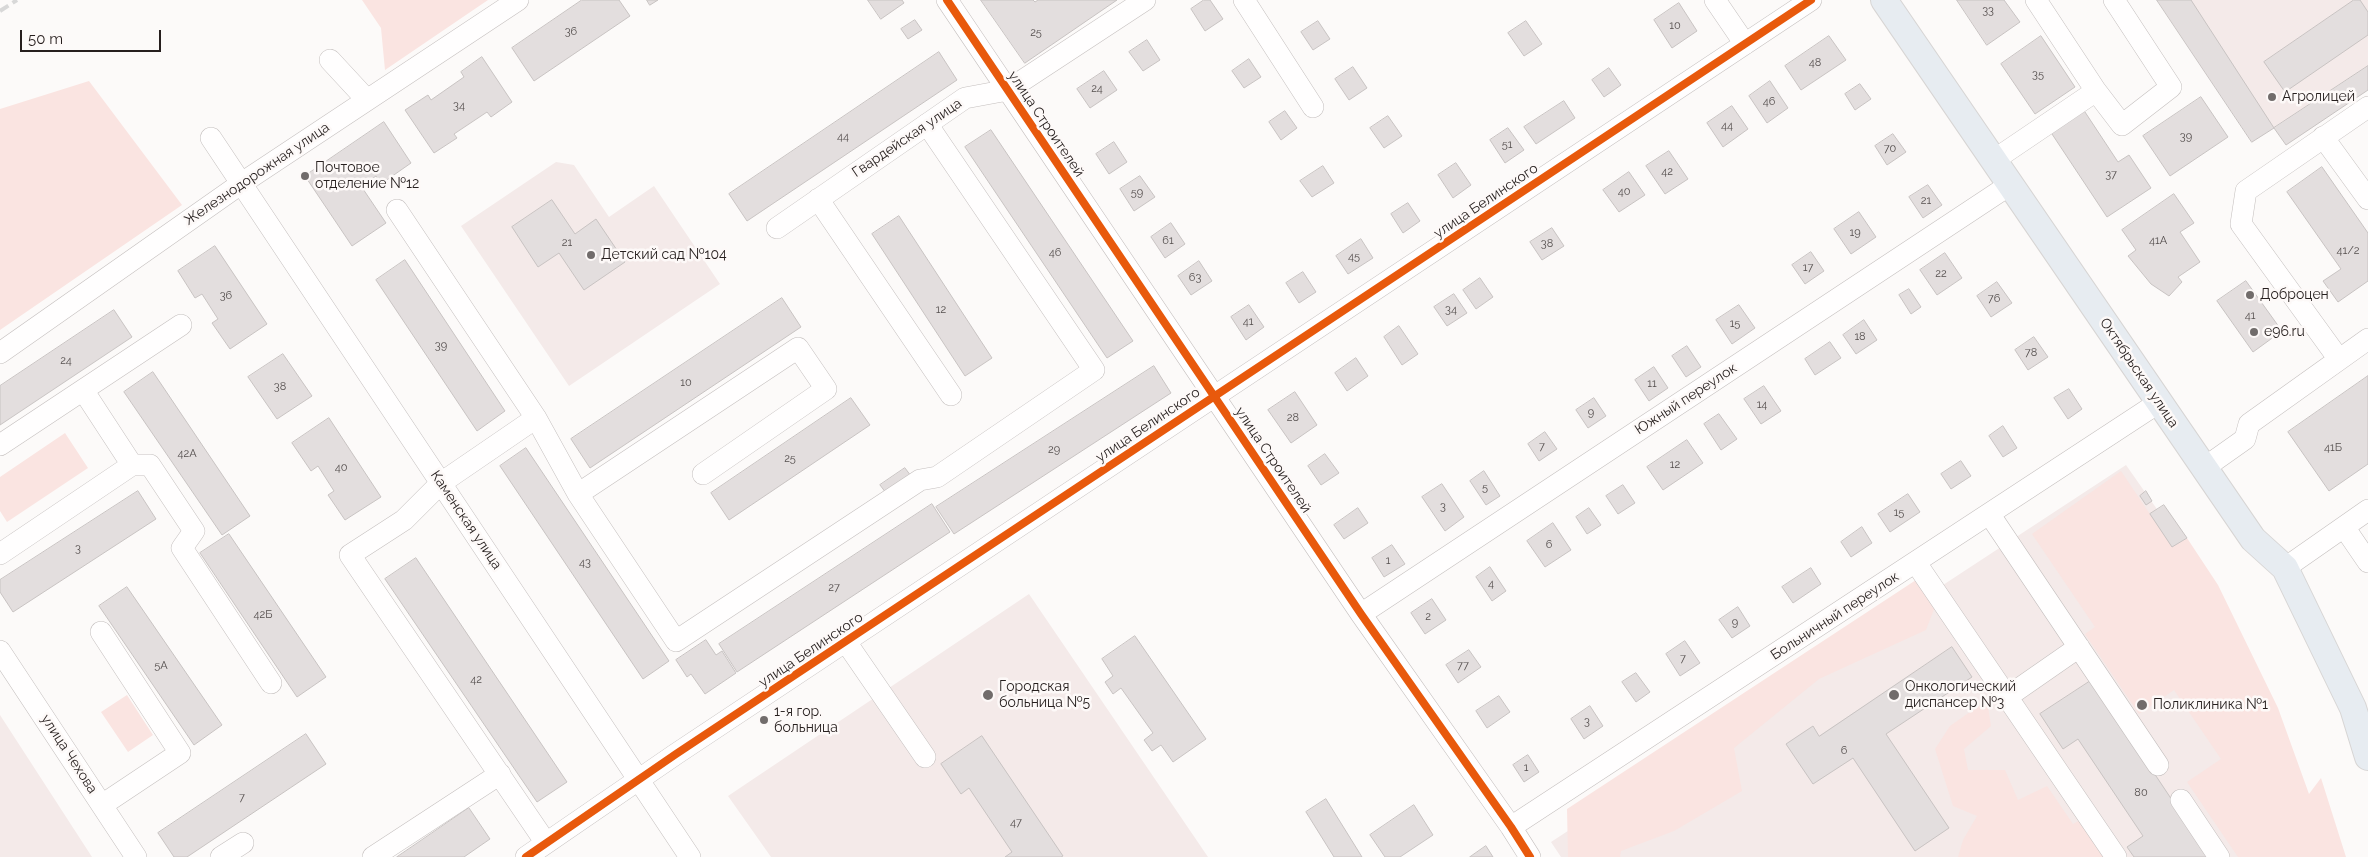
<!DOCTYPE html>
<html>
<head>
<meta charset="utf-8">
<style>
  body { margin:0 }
  #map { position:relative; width:2368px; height:857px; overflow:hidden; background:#fcfaf9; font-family:Raleway,sans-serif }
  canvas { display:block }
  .scale { position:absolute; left:20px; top:30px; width:141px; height:22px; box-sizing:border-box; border:2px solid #261f1e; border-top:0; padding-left:6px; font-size:15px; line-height:18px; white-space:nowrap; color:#261f1e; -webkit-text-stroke:4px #fdf9f8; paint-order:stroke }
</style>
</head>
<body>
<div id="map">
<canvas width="2368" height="857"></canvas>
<div class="scale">50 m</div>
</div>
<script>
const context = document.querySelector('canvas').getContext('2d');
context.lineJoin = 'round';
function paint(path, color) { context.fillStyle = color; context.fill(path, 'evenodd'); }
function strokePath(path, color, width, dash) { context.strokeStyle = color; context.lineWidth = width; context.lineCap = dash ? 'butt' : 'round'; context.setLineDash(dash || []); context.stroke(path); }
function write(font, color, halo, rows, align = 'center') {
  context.font = font + ' Raleway,sans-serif'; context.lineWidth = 5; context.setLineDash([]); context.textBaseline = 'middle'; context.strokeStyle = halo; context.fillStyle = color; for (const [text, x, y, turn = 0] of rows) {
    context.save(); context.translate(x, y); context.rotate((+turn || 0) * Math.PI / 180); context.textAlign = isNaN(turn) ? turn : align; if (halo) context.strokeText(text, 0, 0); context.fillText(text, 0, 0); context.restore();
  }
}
paint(new Path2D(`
  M2157 0H2368V66L2252 142Z
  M556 162 574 165 609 217 654 186 720 284 569 386 461 226Z
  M2126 465 2234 619 2321 857H1561L1551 842Z
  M1029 594 1208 857H771L728 796Z
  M0 715 92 857H0Z`), '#f4eae9');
paint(new Path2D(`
  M362 0H488L385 70 381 28Z
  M89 81 182 205 0 330V109Z
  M65 433 88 468 7 522 0 511V477Z
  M2121 471 2172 547 2187 538 2218 585 2278 708 2309 794 2321 778 2346 857H2238L2187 782 2221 759 2174 690 2139 714 2085 634 2095 627 2032 534Z
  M1916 580 1936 604 1926 630 1819 679 1734 748 1742 791 1674 831 1621 851 1620 857H1568L1567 809Z
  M127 695 153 735 128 752 101 712Z
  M1987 700 1991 726 1964 749 1968 770H2005L2018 800 2047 786 2073 824 2082 819 2108 857H1958L1963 840 1977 816 1953 806 1935 749 1950 726Z`), '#fae4e1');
const building = new Path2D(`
  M582 0H619L630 16 534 81 512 48Z
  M647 0H658L650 5Z
  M868 0H902L904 3 881 19Z
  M981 0H1033L1035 2 1038 0H1117L1025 63Z
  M1204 0H1210L1223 19 1205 31 1191 9Z
  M1957 0H2004L2020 22 1987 45Z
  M2157 0H2191L2274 128 2252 142Z
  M2354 0H2360L2368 12V35L2285 92 2264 62Z
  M1679 3 1697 31 1672 48 1654 20Z
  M915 20 922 30 908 39 901 29Z
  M1318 21 1330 39 1313 50 1301 32Z
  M1526 21 1542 44 1524 56 1508 33Z
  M1829 36 1846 60 1801 90 1785 66Z
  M2041 36 2075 87 2035 114 2001 64Z
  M1147 40 1160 60 1143 71 1129 52Z
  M939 52 957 80 747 221 729 194Z
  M482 57 512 102 491 117 487 112 454 134 457 138 434 153 405 110 428 95 431 100 464 77 461 72Z
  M1249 59 1261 77 1244 88 1232 71Z
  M2368 66V90L2286 145 2274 128Z
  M1353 67 1367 88 1349 100 1335 79Z
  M1609 68 1621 85 1604 97 1592 80Z
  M1104 71 1117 90 1090 108 1077 89Z
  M1770 81 1788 108 1767 123 1749 96Z
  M1860 84 1871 99 1855 110 1845 94Z
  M2201 97 2228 137 2170 176 2143 136Z
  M1564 101 1575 118 1536 144 1524 127Z
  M1732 106 1748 129 1723 147 1707 123Z
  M2083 109 2118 162 2129 155 2151 188 2107 217 2050 131Z
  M1285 111 1297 128 1281 140 1269 122Z
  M1388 116 1402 136 1384 148 1370 128Z
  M384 122 411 163 381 184 376 176 361 186 386 223 352 246 305 176Z
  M1508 128 1524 150 1505 163 1490 140Z
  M991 130 1133 341 1107 358 965 147Z
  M1893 134 1906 152 1887 165 1875 146Z
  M1114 142 1127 162 1109 174 1096 154Z
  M1669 151 1688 179 1665 194 1646 166Z
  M1456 163 1471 185 1453 198 1438 175Z
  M1323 166 1334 183 1312 197 1300 181Z
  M2322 167 2368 233V281L2338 302 2323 281 2341 269 2287 192Z
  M1629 172 1645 195 1619 212 1603 190Z
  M1140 176 1155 197 1134 211 1120 189Z
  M1928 185 1942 205 1923 218 1909 197Z
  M2174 194 2194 223 2180 232 2200 262 2178 277 2182 282 2169 296 2151 284 2128 256 2136 250 2122 230Z
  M552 200 575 234 596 219 625 262 584 290 559 253 538 267 512 227Z
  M1408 203 1420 221 1403 233 1391 214Z
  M1859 212 1876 237 1851 254 1834 229Z
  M899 216 992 358 965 376 872 234Z
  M1171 223 1185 244 1165 258 1151 237Z
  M1552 228 1564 246 1542 260 1530 242Z
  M1361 239 1373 258 1348 274 1336 256Z
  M215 246 267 324 230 349 212 323 218 319 202 294 195 298 178 271Z
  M1811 252 1824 271 1805 284 1792 265Z
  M1945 253 1962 278 1937 295 1920 270Z
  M405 260 505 411 477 431 376 280Z
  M1199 261 1212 281 1191 295 1178 276Z
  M1303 272 1316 292 1299 303 1286 283Z
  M1480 278 1493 297 1476 309 1463 290Z
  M2246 281 2282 331 2253 352 2217 301Z
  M1997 282 2012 303 1991 317 1977 296Z
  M1909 289 1921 307 1911 314 1899 295Z
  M1454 294 1467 313 1447 326 1434 307Z
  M782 298 801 327 590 468 571 439Z
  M1249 305 1264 327 1246 340 1231 317Z
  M1739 305 1755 328 1732 344 1716 320Z
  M114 310 132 337 0 425V386Z
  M1864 320 1877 340 1856 354 1843 335Z
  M1399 326 1418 354 1402 365 1384 337Z
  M2034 337 2048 357 2028 370 2015 350Z
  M1830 342 1841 358 1815 375 1805 359Z
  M1687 346 1701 367 1686 377 1672 356Z
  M283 354 312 396 277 419 248 377Z
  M1356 358 1368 376 1347 391 1335 373Z
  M1154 366 1171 393 954 534 936 507Z
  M1654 367 1668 388 1649 401 1635 380Z
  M153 372 250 516 222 535 124 392Z
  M2368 376V464L2329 491 2288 432Z
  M1764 386 1781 411 1761 424 1744 399Z
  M2069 389 2082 409 2068 419 2054 398Z
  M1295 392 1317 425 1291 443 1268 410Z
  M851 398 870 425 729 520 711 493Z
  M1594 398 1606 416 1588 428 1576 410Z
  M1719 414 1737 439 1721 450 1704 424Z
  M329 418 381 497 345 520 328 495 334 491 318 466 311 471 292 443Z
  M2003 426 2017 448 2003 457 1989 436Z
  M1545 432 1557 449 1539 461 1528 444Z
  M1687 440 1703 463 1663 490 1647 467Z
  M526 448 669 661 643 679 500 466Z
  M1325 454 1339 473 1321 485 1308 466Z
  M1961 461 1971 476 1951 489 1941 474Z
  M905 468 914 480 889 497 880 485Z
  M1484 471 1500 496 1486 505 1470 481Z
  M1442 484 1464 517 1445 531 1422 497Z
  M1623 485 1635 503 1618 514 1606 496Z
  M138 491 156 519 13 612 0 592V580Z
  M2146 491 2152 501 2146 505 2140 496Z
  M1908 494 1920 512 1890 532 1878 514Z
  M932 504 950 532 737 672 719 644Z
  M2164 505 2187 538 2172 547 2150 514Z
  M1358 508 1368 523 1344 539 1334 525Z
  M1589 508 1601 525 1587 534 1576 517Z
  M1553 523 1571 550 1545 567 1527 541Z
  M1862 527 1872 543 1851 557 1841 542Z
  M229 534 326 677 297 697 200 553Z
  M1392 545 1405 564 1384 577 1372 558Z
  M416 558 567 782 537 802 385 579Z
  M1490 567 1506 591 1492 601 1476 577Z
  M1811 568 1821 584 1793 603 1782 587Z
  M127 587 222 725 194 745 99 606Z
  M1432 599 1446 620 1425 634 1411 613Z
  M1738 607 1750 626 1732 638 1719 620Z
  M1135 636 1206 739 1173 762 1161 745 1152 751 1144 740 1153 733 1121 688 1113 694 1105 682 1113 676 1102 659Z
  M706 640 716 655 722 651 736 673 705 694 691 674 687 677 676 660Z
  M1685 641 1700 663 1680 676 1666 654Z
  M1952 647 1972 677 1886 734 1949 828 1915 851 1853 758 1813 784 1786 744 1813 726 1819 736Z
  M1469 650 1481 667 1458 683 1446 665Z
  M1636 673 1650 692 1636 702 1622 682Z
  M2092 680 2210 857H2134L2127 847 2143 836 2078 739 2063 749 2040 714Z
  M1499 696 1510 712 1487 728 1476 711Z
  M1590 706 1603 726 1584 739 1571 719Z
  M306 734 326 764 187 857H174L158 833Z
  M982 736 1063 856 1061 857H1005L1012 852 969 788 961 794 941 764Z
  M1528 755 1539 772 1524 782 1513 765Z
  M1326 799 1362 857H1334L1306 812Z
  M1414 805 1433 835 1400 857H1385L1370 835Z
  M469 808 490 839 464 857H397Z
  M1486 846 1493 857H1470Z`);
paint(building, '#e3dede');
strokePath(building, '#c8c3c2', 1);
const minor = new Path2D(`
  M947 0 1361 614 1511 827 1530 857
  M1244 0 1313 107
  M1715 0 1745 44
  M2036 0 2096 91 2122 125 2171 87 2114 0
  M330 60 367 100
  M2323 137 2368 199
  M211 138 690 857
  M1994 160 2096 91
  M818 199 951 395
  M397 210 536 418 578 494 676 641 920 480 937 477 1094 370 927 124
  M777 228 965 98 1008 90 1145 0
  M0 353 242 183 518 0
  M2338 358 2241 224 2246 191 2368 107
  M536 418 441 483 404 520 350 555 546 843
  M0 445 181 325
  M132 465H150L194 531 182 548 271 683
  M2204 468 2245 439 2249 424 2368 339
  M578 494 798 348 826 389 703 474
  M1990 515 2158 765
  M2344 527 2368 562
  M0 554 132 465 83 390
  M1916 563 2116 857
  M2285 568 2368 510
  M1361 614 2011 184
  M101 632 180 753 102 805
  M846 642 925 757
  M0 651 136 857
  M2007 697 2079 647
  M2181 800 2219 857
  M1511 827 2158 403
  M221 857 243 843
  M373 857 500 774
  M526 857 676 754 1811 0`);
const major = new Path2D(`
  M1884 0 2253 539 2285 568 2353 708 2368 757`);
strokePath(minor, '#c4bfbe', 22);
strokePath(major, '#d7d5d4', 28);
strokePath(minor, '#fffefe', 21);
strokePath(major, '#e7ecf1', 26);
strokePath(new Path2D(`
  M0 11 17 0`), '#d8d8d8', 4, [10, 5]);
strokePath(new Path2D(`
  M947 0 1361 614 1511 827 1530 857
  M526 857 676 754 1811 0`), '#e8590c', 8);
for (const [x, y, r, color] of [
  [2272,97,5,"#716c6b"],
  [305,176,5,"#716c6b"],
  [591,255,5,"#716c6b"],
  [2250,295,5,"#716c6b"],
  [2254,332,5,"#716c6b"],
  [988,695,6,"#716c6b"],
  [1894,695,6,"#716c6b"],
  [2142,705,6,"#716c6b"],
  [764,720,5,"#716c6b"]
]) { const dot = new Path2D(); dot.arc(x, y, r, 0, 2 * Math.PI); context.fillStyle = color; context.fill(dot); strokePath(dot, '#fdf9f8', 2); }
write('11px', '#554f4e', null, [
  ["33",1988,11],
  ["10",1675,26],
  ["36",571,32],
  ["25",1036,33],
  ["48",1815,63],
  ["35",2038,75],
  ["24",1097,89],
  ["46",1769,102],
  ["34",459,106],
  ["44",1727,126],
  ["44",843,137],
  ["39",2186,137],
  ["51",1507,145],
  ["70",1890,149],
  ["42",1667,172],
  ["37",2111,175],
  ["40",1624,192],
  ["59",1137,193],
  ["21",1926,201],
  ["19",1855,233],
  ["61",1168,241],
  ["41А",2158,241],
  ["21",567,243],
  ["38",1547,244],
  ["41/2",2348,251],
  ["46",1055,253],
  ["45",1354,257],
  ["17",1808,268],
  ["22",1941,274],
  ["63",1195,278],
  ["36",226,296],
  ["76",1994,299],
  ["12",941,310],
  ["34",1451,310],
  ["41",2250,316],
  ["41",1248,322],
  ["15",1735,324],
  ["18",1860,337],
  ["39",441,346],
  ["78",2031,353],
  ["24",66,361],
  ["10",686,383],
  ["11",1652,384],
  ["38",280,387],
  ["14",1762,405],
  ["9",1591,413],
  ["28",1293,418],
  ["7",1542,447],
  ["41Б",2333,448],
  ["29",1054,450],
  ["42А",187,454],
  ["25",790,459],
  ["12",1675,465],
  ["40",341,468],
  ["5",1485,488],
  ["3",1443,507],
  ["15",1899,513],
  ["6",1549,545],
  ["3",78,549],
  ["1",1388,561],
  ["43",585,563],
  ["4",1491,584],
  ["27",834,588],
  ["42Б",263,615],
  ["2",1428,617],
  ["9",1735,623],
  ["7",1683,659],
  ["5А",161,666],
  ["77",1463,666],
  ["42",476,680],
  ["3",1587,722],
  ["6",1844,751],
  ["1",1526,768],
  ["80",2141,793],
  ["7",242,798],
  ["47",1016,823]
]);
write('14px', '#261f1e', '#fdf9f8', [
  ["Агролицей",2282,97],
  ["Почтовое",315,168],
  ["отделение №12",315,184],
  ["Детский сад №104",601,255],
  ["Доброцен",2260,295],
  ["e96.ru",2264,332],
  ["Городская",999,687],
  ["больница №5",999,703],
  ["Онкологический",1905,687],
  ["диспансер №3",1905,703],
  ["Поликлиника №1",2153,705],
  ["1-я гор.",774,712],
  ["больница",774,728]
], 'left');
write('14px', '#261f1e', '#fdf9f8', [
  ["улица Строителей",1046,124,56],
  ["Гвардейская улица",907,138,-34],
  ["Железнодорожная улица",257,174,-34],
  ["улица Белинского",1486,201,-34],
  ["Октябрьская улица",2139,373,56],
  ["Южный переулок",1686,399,-33],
  ["улица Белинского",1148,425,-34],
  ["улица Строителей",1273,460,56],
  ["Каменская улица",466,520,56],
  ["Больничный переулок",1835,616,-33],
  ["улица Белинского",811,650,-34],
  ["улица Чехова",69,754,57]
]);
</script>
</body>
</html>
